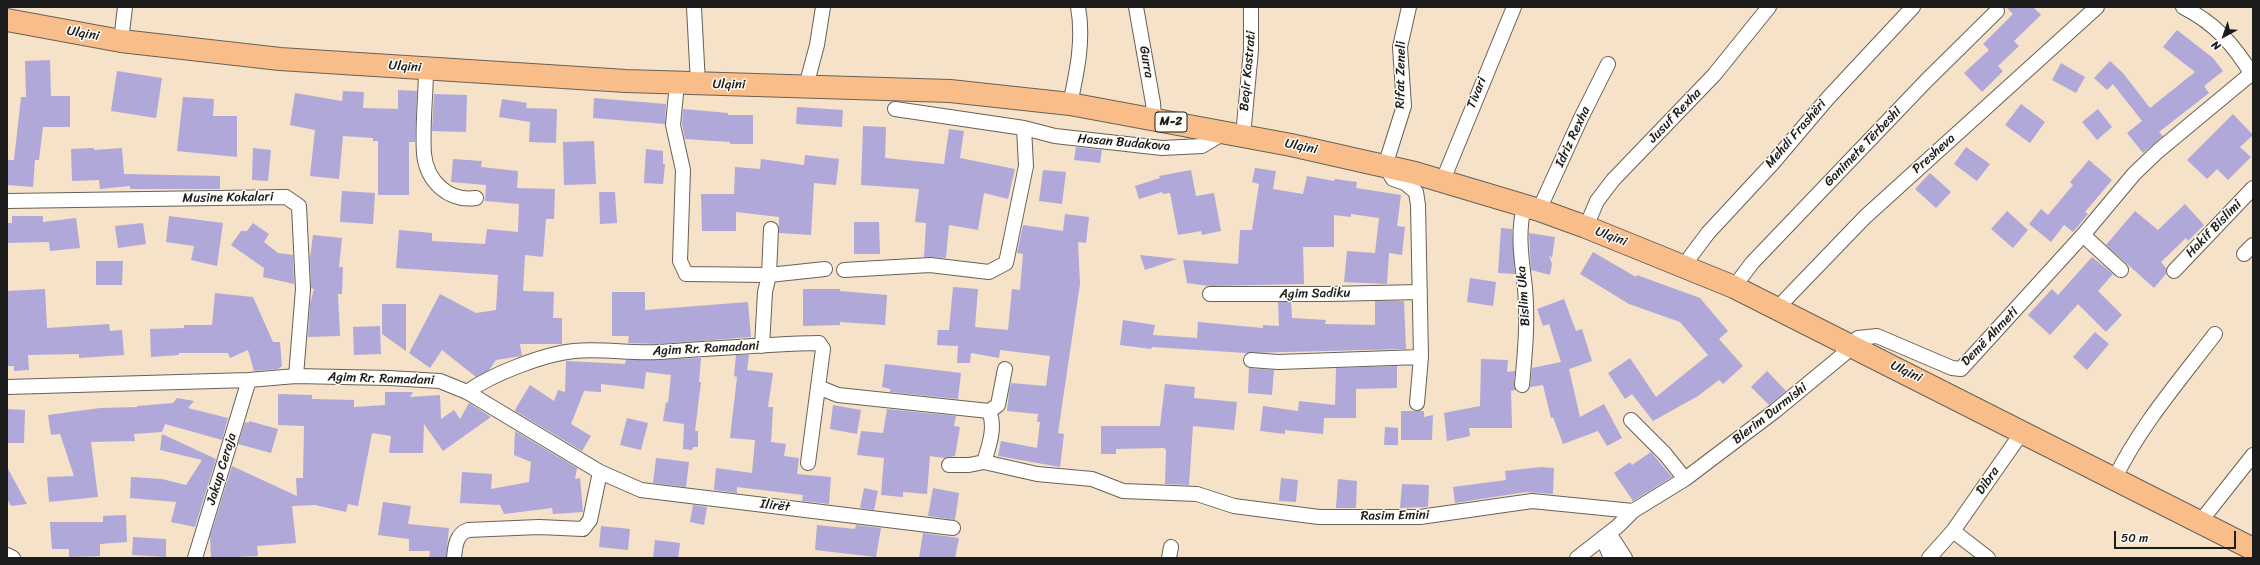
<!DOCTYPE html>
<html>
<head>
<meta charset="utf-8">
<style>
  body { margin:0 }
  #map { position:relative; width:2260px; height:565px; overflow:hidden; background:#f5e2c8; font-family:Sriracha,sans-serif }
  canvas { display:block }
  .frame { position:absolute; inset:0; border:8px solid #1c1c1c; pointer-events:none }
  .north { position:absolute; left:2204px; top:16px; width:40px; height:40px; -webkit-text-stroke:3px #fdfcf7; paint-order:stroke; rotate:220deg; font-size:11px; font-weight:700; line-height:16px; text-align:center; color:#1c1c1c }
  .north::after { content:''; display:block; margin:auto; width:14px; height:18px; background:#1c1c1c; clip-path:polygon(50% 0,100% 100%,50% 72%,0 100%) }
  .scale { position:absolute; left:2114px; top:531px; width:122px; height:18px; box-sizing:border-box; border:2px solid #1c1c1c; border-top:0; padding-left:5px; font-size:12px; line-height:14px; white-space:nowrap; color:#1c1c1c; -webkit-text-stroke:3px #fdfcf7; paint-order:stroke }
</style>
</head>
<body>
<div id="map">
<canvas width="2260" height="565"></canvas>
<div class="frame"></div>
<div class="north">N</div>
<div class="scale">50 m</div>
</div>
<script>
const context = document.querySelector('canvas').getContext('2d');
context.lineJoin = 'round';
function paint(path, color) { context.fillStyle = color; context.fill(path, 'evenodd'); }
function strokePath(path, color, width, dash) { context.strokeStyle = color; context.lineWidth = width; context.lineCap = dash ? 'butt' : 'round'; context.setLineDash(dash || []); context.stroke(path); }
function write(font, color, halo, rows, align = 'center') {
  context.font = font + ' Sriracha,sans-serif'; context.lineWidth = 3; context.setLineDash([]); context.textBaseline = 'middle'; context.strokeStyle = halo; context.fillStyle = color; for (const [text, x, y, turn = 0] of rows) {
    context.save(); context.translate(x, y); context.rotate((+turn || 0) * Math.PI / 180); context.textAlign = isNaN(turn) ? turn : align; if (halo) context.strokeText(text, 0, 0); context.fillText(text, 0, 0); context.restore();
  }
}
paint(new Path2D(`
  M2006 7H2033L2041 15 2014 41 2019 46 1998 66 2003 71 1982 92 1964 73 1989 50 1983 44 2013 14Z
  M2177 30 2213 58 2223 71 2204 86 2209 93 2159 132 2163 136 2143 153 2127 133 2142 121 2113 84 2107 90 2094 78 2110 61 2123 73 2150 108 2195 72 2163 47Z
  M50 60 51 96H70V127H43L39 160H35L33 187 7 185V160H14L21 97H26L25 61Z
  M2061 63 2085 77 2076 93 2052 80Z
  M117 71 162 78 156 118 111 111Z
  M398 90 417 91 415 142H409V195H378V141H373V138L343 136 339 179 310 176 315 130 290 125 295 93 342 101 343 91 364 92 363 108 398 109Z
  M434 94 467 95 466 132 432 131Z
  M183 97 214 99 213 116H237V157L177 151Z
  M594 98 666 104 665 124 593 118Z
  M502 99 527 103 526 108 557 109 556 143 529 142 530 122 499 117Z
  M2021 104 2045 122 2030 143 2005 125Z
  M797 107 843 110 842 127 796 124Z
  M683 109 728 113V115H753V144H730V142L685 139 682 124Z
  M2098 109 2112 127 2097 140 2082 122Z
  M2233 114 2253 135 2240 147 2251 157 2228 180 2217 169 2207 179 2187 160Z
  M863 126 886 127 885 158 944 164 949 129 964 131 960 158 1015 169 1008 199 984 193 978 230 949 225 946 258 924 257 926 223 915 222 919 189 861 185Z
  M594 141 596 184 564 185 563 142Z
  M1076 147 1102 150 1100 163 1074 160Z
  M1966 147 1990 164 1977 181 1954 164Z
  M94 148V150L122 148 124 174 220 176V189H130V186L100 189 99 180 72 181 71 149Z
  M253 148 271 150 268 181 252 180Z
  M646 149 663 151V164H665L663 184 644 183Z
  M805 155 839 159 836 185 814 183 811 235 779 233V217L736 212V231H702L701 194H734L735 167 760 169 761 159 804 165Z
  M453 159 482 161 481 167 518 171 517 188 555 189 554 219H546L543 257 525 255 523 291 554 292 553 318H562V344H520L522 356 496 360 489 370 476 377 442 350 430 368 409 353 440 294 476 313 496 310 498 275 396 268 399 230 432 233V241L485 244 487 229 518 232 519 204 485 201 486 185 451 182Z
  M2089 160 2112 180 2085 212 2088 214 2073 232 2064 225 2051 242 2029 224 2041 209 2048 215 2073 185 2070 182Z
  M1255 168 1276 171 1273 189 1303 194 1307 176 1334 181 1335 179 1357 182 1356 188 1401 195 1397 226 1405 227 1402 255 1389 253 1387 284 1344 282 1347 251 1375 253 1379 218 1351 214V217L1334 215V247H1303L1304 284 1209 286 1187 283 1183 260 1238 264 1240 230H1252L1259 184 1252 182Z
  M1043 170 1066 172 1062 204 1039 201Z
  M1191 170 1196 196 1214 193 1221 231 1202 235 1201 231 1178 235 1170 193 1163 194 1162 192 1139 199 1135 186 1160 178 1159 176Z
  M1930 173 1951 192 1936 208 1915 189Z
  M342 191 375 193 373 224 340 222Z
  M599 192H615L617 223 600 224Z
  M2185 204 2204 225 2188 241 2186 238 2161 262 2166 268V274L2154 288 2106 245 2135 211 2158 230Z
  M2007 211 2028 230 2013 248 1991 229Z
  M1065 214 1089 217 1086 243 1078 242 1080 284 1058 433 1064 434 1060 467 998 456 1001 441 1037 448 1040 422H1037L1038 414 1007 411 1009 392 1011 383 1046 386 1050 356 1000 350 999 358 971 353 970 363H957L958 346 937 345 938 330H949L953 287 978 289 975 327 1008 330 1012 289 1020 290 1023 254 1017 253 1023 225 1063 231Z
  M12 216H43V222L76 218 80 248 50 251 49 242 7 243V223H12Z
  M169 216 223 223 217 266 191 260 194 246 166 242Z
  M854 222H879L880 254H854Z
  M143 223 146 244 118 248 115 226Z
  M253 223 269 234 264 242 278 253 293 255 294 284 263 277 264 268 231 245 241 231H247Z
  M1501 228 1512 229 1515 274 1498 273Z
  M1529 233 1555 237 1552 258 1549 255 1552 264 1550 275 1531 270Z
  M313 235 342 238 339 267H343L342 294H338L340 336 308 337 310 304 314 289 311 288 310 258Z
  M1593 252 1636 277 1637 275 1700 298 1728 331 1719 339 1743 366 1723 384 1719 380 1698 396 1653 421 1632 394 1625 399 1608 373 1630 358 1656 397 1708 355 1680 322 1629 304 1580 274Z
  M1140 255 1177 259 1145 270Z
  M2092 257 2113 274 2098 291 2122 315 2106 332 2078 304 2050 335 2028 315 2052 289 2058 295Z
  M96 261H123L122 285H96Z
  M1470 278 1496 282 1493 306 1467 302Z
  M45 289 47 328 109 324 110 331 122 330 124 355 79 358V354L28 355 29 370 14 371V366H7V291Z
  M803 289H840V291L887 295 885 325 840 322V325L803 326Z
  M612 292H645V310L748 302 751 337 659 344 628 343 629 336H612Z
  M215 293 253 297 273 342H280L282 366 278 369 254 371 248 350 230 358 228 353H179V355L151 357 150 329 184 328V325H212Z
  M1564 299 1576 331 1582 329 1592 361 1569 369 1580 417 1604 404 1622 438 1607 446 1598 431 1563 444 1553 417 1551 418 1543 385 1530 387 1532 368 1561 362 1549 324 1543 326 1537 309Z
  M1375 301H1404L1406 349 1246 353 1152 347 1151 349 1120 345 1123 320 1155 325 1153 335 1197 338 1198 322 1263 328V325L1279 326 1278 302H1291L1292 318 1326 320 1325 324 1375 325Z
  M382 304H406V351L382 334Z
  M380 326 381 354 354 355 353 327Z
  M2095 332 2109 344 2087 370 2073 357Z
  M736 355H749L747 370 773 373 768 407H773L771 442 786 444 784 456 799 458 797 474 831 477 829 504 802 501 803 495 737 487V493L714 490 716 468 752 473 755 440 730 438 737 377 734 376Z
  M701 358 699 382H701L695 431H698V447H693L692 450 683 449 684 424 663 421 666 402 668 403 671 375 646 372 644 389 601 384V392L584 391 571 424 591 436 582 451 515 411 516 408 530 385 554 401 558 390 565 392 566 361 625 364 626 360Z
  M1481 359 1508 360 1507 372 1515 371 1514 385 1516 390 1511 391 1512 428H1469L1470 436 1447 441 1444 413 1480 406Z
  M885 364 961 373 958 399 890 392V389L882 387Z
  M1397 366V388L1356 389V418H1324L1323 434 1285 430V434L1260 431 1263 406 1298 411 1299 401 1335 405 1336 368Z
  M1249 368 1274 370 1272 395 1248 393Z
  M1767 371 1786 391 1769 405 1751 387Z
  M1165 384 1195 387 1194 398 1237 402 1234 430 1193 426 1189 485 1165 484 1166 450 1164 448 1116 449V454H1101V426H1160Z
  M385 392H413L410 397 440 395 441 419 454 410 460 419 469 403 491 417 443 451 424 424 423 453H389L391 436 372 433 358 506 348 504 346 512 315 505 292 506 296 543 257 546 258 556 211 558 210 537 232 466 297 496 296 478H303L304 426 278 425V394L312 395V399L354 400V407L385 405Z
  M177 398 194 401 188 408 228 418 222 440 165 424 162 432 134 434 135 441 91 442 98 497 49 502 47 477 74 476 60 434 51 435 48 415 100 408 137 407V406L173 403Z
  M833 405 861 410 857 434 830 429Z
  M7 409 25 410 24 443H7Z
  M887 409 956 416 954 426 960 427 955 456 944 458 930 456 927 494 903 492V497L881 495 884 458 857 455 861 431 883 433Z
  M1401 411H1424V417L1433 415 1432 440H1401Z
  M627 418 648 423 641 450 620 445Z
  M249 421 278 429 271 453 238 444 245 422 249 423Z
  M1385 427 1398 428V445H1384Z
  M515 431 577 468 575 479 580 478 583 512 553 514 552 508 504 514 500 505 460 503 462 472 492 474 491 489 529 482 531 462 514 455Z
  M162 434 216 459 195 527 171 522 176 502 130 498 131 477 162 479 186 485 202 460 160 450Z
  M1651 452 1672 477 1633 501 1614 473 1630 462 1632 465Z
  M656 458 689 462 686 487 653 483Z
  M7 467 27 504 11 506 7 499Z
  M1541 467 1554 468 1553 494 1526 492 1455 503 1453 487 1506 480 1505 471Z
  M1281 478 1298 480 1296 502 1279 501Z
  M1338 479 1357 481 1356 508H1336Z
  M1402 484 1429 485 1428 507 1400 508Z
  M864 488 878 491 874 510 860 508Z
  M933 488 959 493 955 520 928 516Z
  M383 502 411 506 408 524 449 528 446 558H429L430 551H409V539L378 535Z
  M693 505 707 507 704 525 690 522Z
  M126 515 127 542 100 544V556L69 557V549H52L50 522H103V516Z
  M817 525 855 529 856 525 881 528 876 557 815 550Z
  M601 526 630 529 628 550 599 547Z
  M923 533 959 538 955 558H919Z
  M133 537 166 539V557L132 555Z
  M655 540 680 543 678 558H653Z`), '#afa8d9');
const minor = new Path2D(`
  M694 7 698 84
  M1136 7 1153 103 1154 118
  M1409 7 1400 47 1404 106 1385 166 1393 179 1405 183 1416 192 1418 205 1421 357 1417 403
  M2183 7C2215 23 2234 45 2253 76
  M121 41 125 7
  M426 68C426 96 422 126 424 154 427 182 449 202 476 198
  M677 83 673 125 683 170 680 261 686 274 769 275 825 269
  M806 86 817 45 823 7
  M1070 104C1077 72 1084 39 1078 7
  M1024 128 1055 136 1162 148 1202 146 1217 137 1219 131
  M1243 136 1251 50V7
  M1443 180 1514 7
  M7 201 286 197 299 206 303 289 296 376
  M1539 210 1580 120 1608 64
  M1586 227 1597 201 1613 180 1714 75 1769 7
  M2083 235 2121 270
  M2244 254 2253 245
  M1686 266 1690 257 1708 233 1772 164 1828 98 1913 7
  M844 270 930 265 989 272 1006 263 1026 166 1024 128 895 109
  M2174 271 2253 188
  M1734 287 1752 263 1926 81 1997 11
  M1210 294H1328L1420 292
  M1780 309 1785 300 1865 217 2097 7
  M762 346 765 292 769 275 771 229
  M1251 360 1278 362 1421 357
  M1522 385C1525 353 1528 321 1525 288 1522 261 1517 234 1524 207
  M7 387 249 380 296 376 389 378 440 381 467 392 600 472 641 490 953 528
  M818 387 838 395 989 411C996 427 989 446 984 462L1037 474 1092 479 1123 491 1197 494 1234 506 1319 517H1420L1532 501 1633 511
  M467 392C492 374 544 354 574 351 602 348 631 354 659 352 712 349 766 344 819 343L823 349 808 463
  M989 411 998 405 1005 369
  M1631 420 1665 454 1685 479
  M949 465H969L984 462
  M2115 478C2140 426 2180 380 2215 334
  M2200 522 2253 455
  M1953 531 1988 558
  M1609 533 1625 558
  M1603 539 1611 558
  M7 555 13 558
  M195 558 249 380
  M454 558C455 547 456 534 468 530L539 527 583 529 590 520 600 472
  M1169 558 1171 547
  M1577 558 1618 526 1633 511 1685 479 1775 411 1844 354 1858 338 1877 336 1952 368 1961 369 2083 235 2134 174 2158 151 2252 73
  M1929 558 1953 531 2023 431`);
const primary = new Path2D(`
  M7 20 121 41 280 59 626 81 950 91 1070 104 1291 145 1415 173 1539 210 1586 227 1734 287 2253 549`);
strokePath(minor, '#686158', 16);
strokePath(primary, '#686158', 24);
strokePath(minor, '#fff', 14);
strokePath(primary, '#f8bd89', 22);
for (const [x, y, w] of [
  [1171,122,32]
]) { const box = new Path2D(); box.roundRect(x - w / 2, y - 10, w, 20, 3); context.fillStyle = '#fdfcf7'; context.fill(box); strokePath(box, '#1c1c1c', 1); }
write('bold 12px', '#1c1c1c', null, [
  ["M-2",1171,122]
]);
write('13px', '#1c1c1c', '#fdfcf7', [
  ["Ulqini",83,34,10],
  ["Gurra",1146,62,80],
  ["Ulqini",405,67,4],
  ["Beqir Kastrati",1248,71,-85],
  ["Rifat Zeneli",1401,75,-89],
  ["Ulqini",729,85,1],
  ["Tivari",1477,93,-68],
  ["Jusuf Rexha",1675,116,-46],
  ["Mehdi Frashëri",1796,134,-49],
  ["Idriz Rexha",1573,137,-65],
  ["Hasan Budakova",1124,143,5],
  ["Ulqini",1301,147,12],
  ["Ganimete Tërbeshi",1863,147,-46],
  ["Presheva",1934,154,-42],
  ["Musine Kokalari",228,198,-1],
  ["Hakif Bislimi",2214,229,-46],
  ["Ulqini",1611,237,21],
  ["Agim Sadiku",1315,294,-1],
  ["Bislim Uka",1524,296,-94],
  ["Demë Ahmeti",1990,337,-46],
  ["Agim Rr. Ramadani",706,349,-3],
  ["Ulqini",1906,372,26],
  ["Agim Rr. Ramadani",381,379,2],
  ["Blerim Durmishi",1770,414,-38],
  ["Jakup Ceraja",222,469,-73],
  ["Dibra",1988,481,-55],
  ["Ilirët",775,506,7],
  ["Rasim Emini",1395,516,-1]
]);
</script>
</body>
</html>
